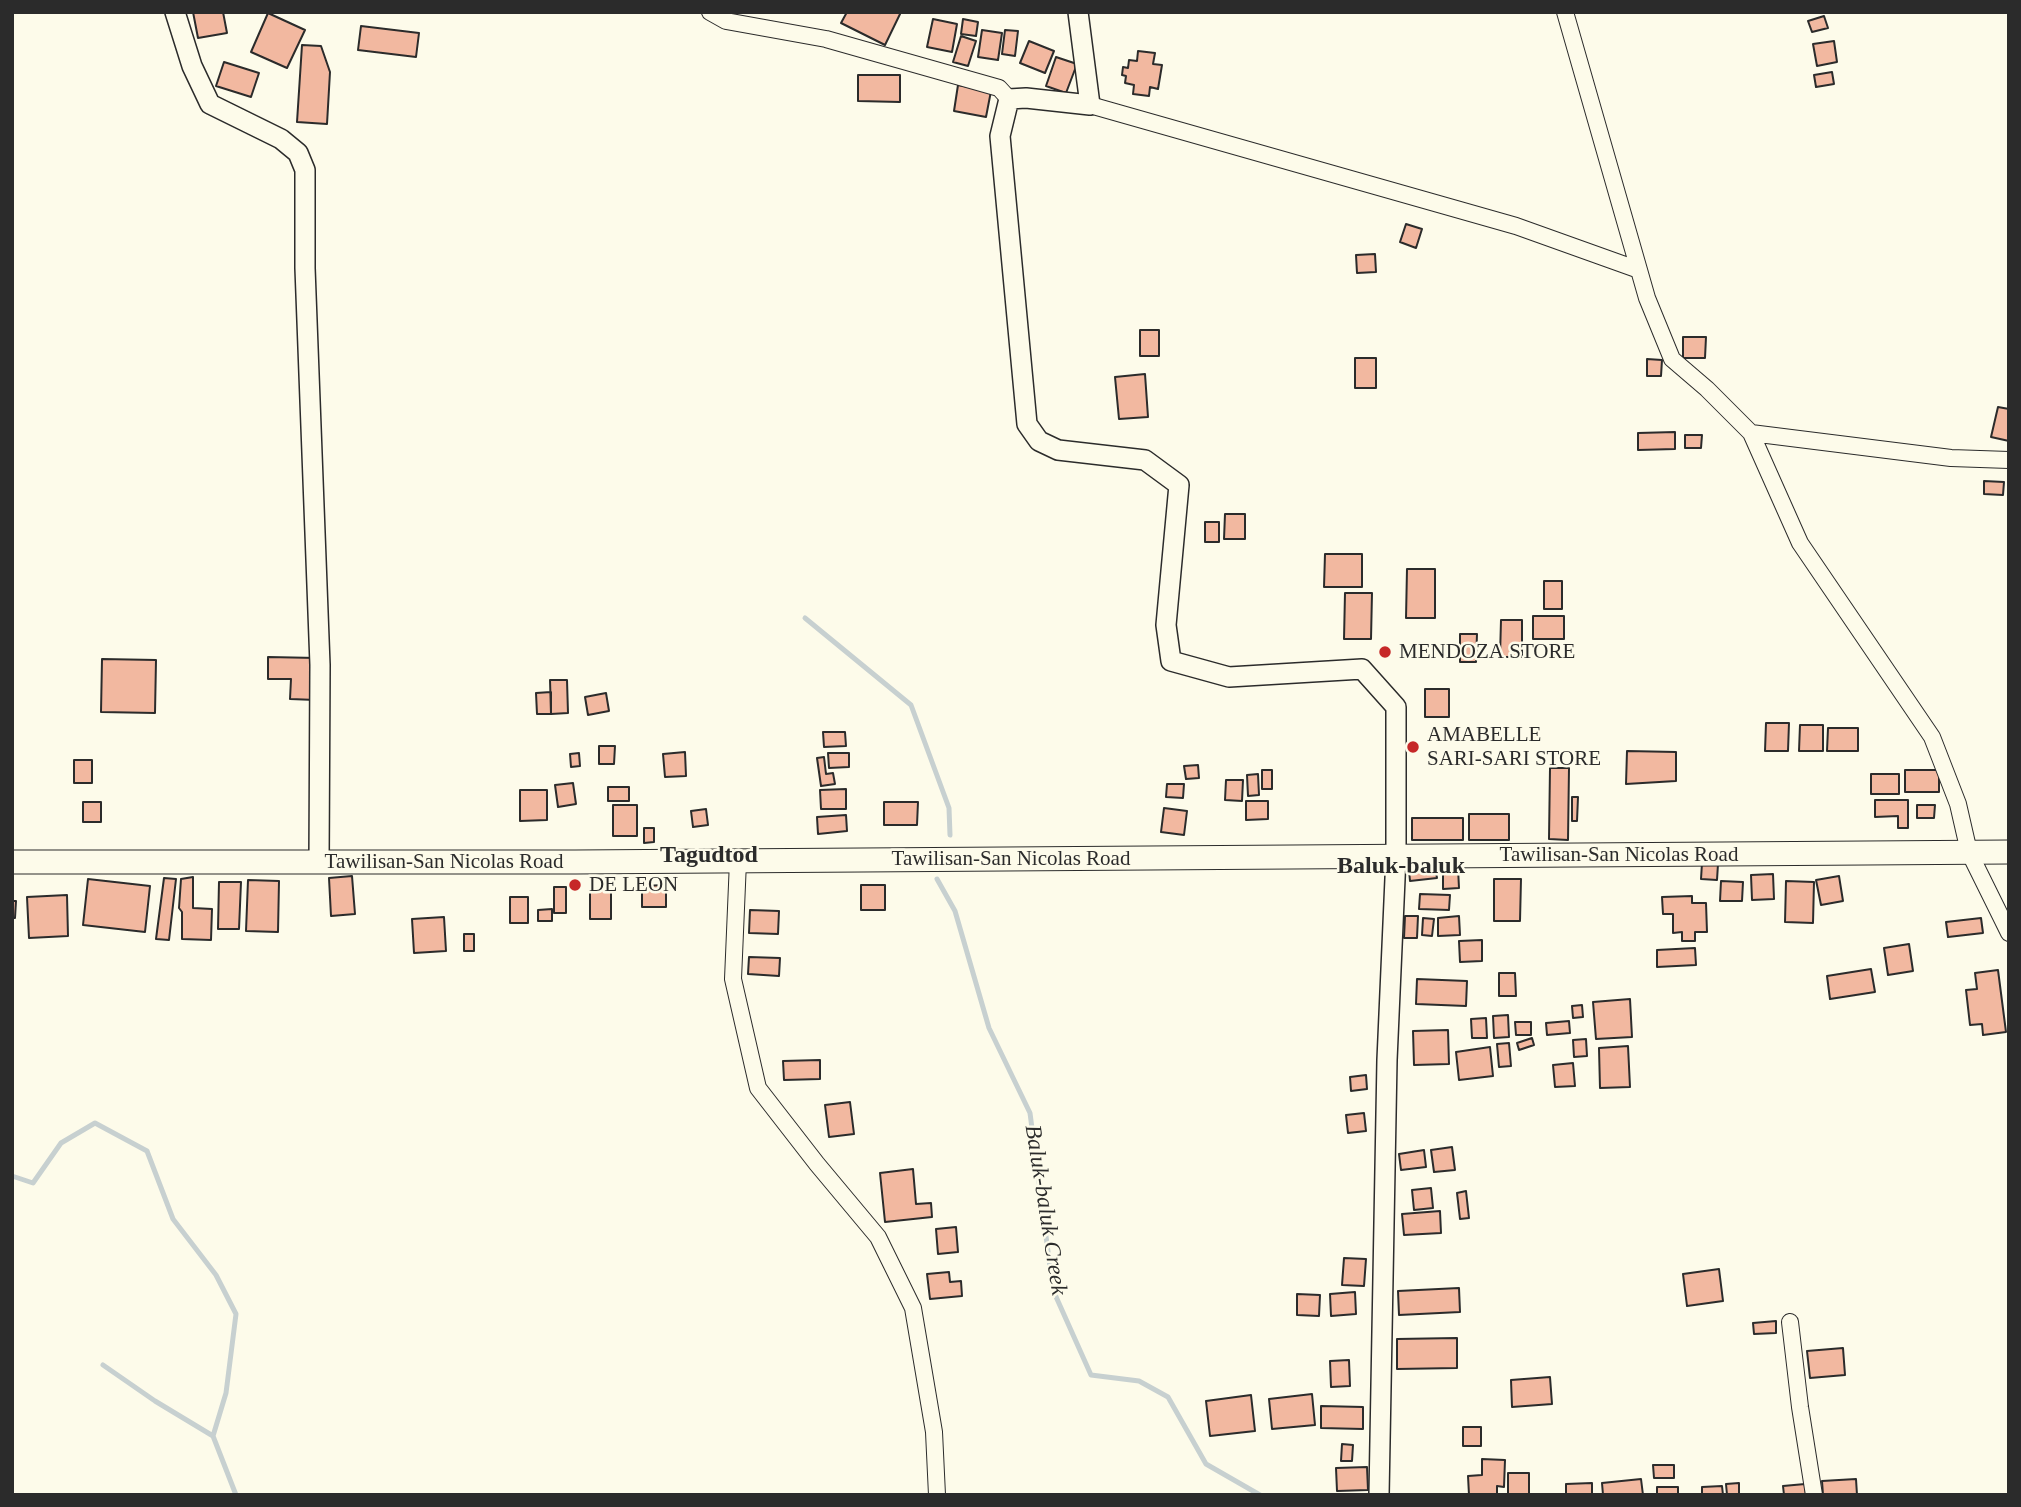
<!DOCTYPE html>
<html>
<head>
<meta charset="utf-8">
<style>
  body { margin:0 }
  #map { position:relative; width:2021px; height:1507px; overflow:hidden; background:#fdfbea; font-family:"Times New Roman",serif }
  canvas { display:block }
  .frame { position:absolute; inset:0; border:14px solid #2b2b2b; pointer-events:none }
</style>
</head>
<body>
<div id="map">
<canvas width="2021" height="1507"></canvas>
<div class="frame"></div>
</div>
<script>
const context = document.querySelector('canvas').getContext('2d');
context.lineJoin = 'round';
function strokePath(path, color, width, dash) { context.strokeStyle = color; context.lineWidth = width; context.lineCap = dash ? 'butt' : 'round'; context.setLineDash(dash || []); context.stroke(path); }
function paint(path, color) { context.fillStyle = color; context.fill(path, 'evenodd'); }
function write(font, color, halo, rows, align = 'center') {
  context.font = font + ' "Times New Roman",serif'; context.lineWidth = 5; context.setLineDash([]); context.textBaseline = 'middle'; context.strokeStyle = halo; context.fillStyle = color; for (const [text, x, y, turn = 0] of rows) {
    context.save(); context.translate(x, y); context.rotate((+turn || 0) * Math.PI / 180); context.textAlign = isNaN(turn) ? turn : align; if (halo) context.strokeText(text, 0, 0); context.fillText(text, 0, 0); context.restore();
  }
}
strokePath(new Path2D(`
  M805 618 911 705 949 808 950 835
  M937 879 955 911 989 1028 1030 1113 1053 1290 1091 1375 1139 1381 1168 1397 1206 1464 1260 1495
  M12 1176 33 1183 61 1143 95 1123 147 1151 173 1219 216 1275 236 1314 226 1393 213 1436 236 1495
  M103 1365 155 1401 213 1436`), '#c7d0d0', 5);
const building = new Path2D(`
  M193 12H223L227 33 198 38Z
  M847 12H901L885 45 841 23Z
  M268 13 305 30 287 68 251 52Z
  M1824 16 1828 28 1812 32 1808 21Z
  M933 19 957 24 952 52 927 47Z
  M963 19 978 22 976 36 961 34Z
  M361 26 419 33 416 57 358 50Z
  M982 30 1002 33 998 60 978 57Z
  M1005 30 1018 31 1015 56 1002 54Z
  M961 36 976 41 968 66 953 62Z
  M1029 41 1054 51 1045 73 1020 63Z
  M1834 41 1837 62 1817 66 1813 44Z
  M302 45 321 46 330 72 327 124 297 122Z
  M1138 51 1155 53 1153 64 1162 65 1158 89 1150 87 1149 96 1133 94 1134 85 1125 83 1126 76 1122 75 1123 67 1128 68 1129 60 1137 61Z
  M1056 57 1077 64 1066 93 1046 86Z
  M224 62 259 73 251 97 216 86Z
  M1832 72 1834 84 1816 87 1814 75Z
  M858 75H900V102L858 101Z
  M958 85 991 91 986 117 954 111Z
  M1406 224 1422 229 1416 248 1400 242Z
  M1375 254 1376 272 1357 273 1356 255Z
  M1140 330H1159V356H1140Z
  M1683 337H1706L1705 358H1683Z
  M1355 358H1376V388H1355Z
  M1647 359 1662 360 1661 376H1647Z
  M1145 374 1148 417 1119 419 1115 377Z
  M1998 407 2009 409V441L1991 437Z
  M1675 432V449L1638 450V433Z
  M1685 435H1702L1701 448H1685Z
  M1984 481 2004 482 2003 495 1984 494Z
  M1225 514H1245V539H1224Z
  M1205 522H1219V542H1205Z
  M1325 554H1362V587H1324Z
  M1407 569H1435V618H1406Z
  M1544 581H1562V609H1544Z
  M1345 593H1372L1371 639H1344Z
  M1533 616H1564V639H1533Z
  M1501 620H1522V657H1500Z
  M1460 634H1477L1476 662H1460Z
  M268 657 317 658 316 700 290 699 291 679H268Z
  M102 659 156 660 155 713 101 712Z
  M550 680H567L568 713 551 714Z
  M1425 689H1449V717H1425Z
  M551 692V714H537L536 693Z
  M606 693 609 711 588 715 585 697Z
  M1766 723H1789L1788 751H1765Z
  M1800 725H1823V751H1799Z
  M1828 728H1858V751H1827Z
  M823 732H845L846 746 824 747Z
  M599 746H615L614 764H599Z
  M1627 751 1676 752V781L1626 784Z
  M685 752 686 776 665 777 663 754Z
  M579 753 580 766 571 767 570 754Z
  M828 753H849V767L829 768Z
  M824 757 826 774 833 773 835 784 821 786 817 758Z
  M74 760H92V783H74Z
  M1198 765 1199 778 1186 779 1184 766Z
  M1550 768H1569L1568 840 1549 839Z
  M1262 770H1272V789H1262Z
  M1905 770H1939V792H1905Z
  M1258 774 1259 795 1248 796 1247 775Z
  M1871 774H1899V794H1871Z
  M1226 780H1243L1242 801 1225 800Z
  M573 783 576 804 558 807 555 785Z
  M1167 784H1184L1183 798 1166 797Z
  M608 787H629V801H608Z
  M846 789V809H821L820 790Z
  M520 790H547V820L520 821Z
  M1572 797H1578L1577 821H1572Z
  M1875 800H1908V828H1898V816L1875 817Z
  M1246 801H1268V819L1246 820Z
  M83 802H101V822H83Z
  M884 802H918L917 825H884Z
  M613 805H637V836H613Z
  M1917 805H1935L1934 818H1917Z
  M1164 808 1187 811 1184 835 1161 832Z
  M706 809 708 825 693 827 691 811Z
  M1469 814H1509V840H1469Z
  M846 815 847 831 818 834 817 817Z
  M1412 818H1463V840H1412Z
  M644 828H654V842L644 843Z
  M1702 863 1718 864 1717 880 1701 879Z
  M1435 867 1437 878 1410 881 1409 870Z
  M1443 868H1458L1459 888 1443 889Z
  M1773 874 1774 899 1752 900 1751 875Z
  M352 876 355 914 331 916 329 878Z
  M1839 876 1843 901 1821 905 1816 880Z
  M193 877V908L212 909 211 940 182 939V912L179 908 181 879Z
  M164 878 176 879 169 940 156 939Z
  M88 879 150 886 145 932 83 925Z
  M1494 879H1521L1520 921H1494Z
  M248 880 279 881 278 932 246 931Z
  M1721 881 1743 882 1742 901H1720Z
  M1786 881 1814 882 1813 923 1785 922Z
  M219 882H241L239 929H218Z
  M666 885V907H642V886Z
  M861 885H885V910H861Z
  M554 887H566V913H554Z
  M590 890H611V919H590Z
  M1420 894 1450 895 1449 910 1419 909Z
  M67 895 68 936 29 938 27 897Z
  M1692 896V903H1706L1707 932H1695V941H1682V932L1673 933V914H1663L1662 897Z
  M510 897H528V923H510Z
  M12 901H16L15 918H12Z
  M552 909V921H538V910Z
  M750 910 779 911 778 934 749 933Z
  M1405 916H1418L1417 938H1404Z
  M1459 916 1460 935 1438 936V918Z
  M444 917 446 951 414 953 412 919Z
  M1423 918 1434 919 1432 936 1422 935Z
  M1981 918 1983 933 1948 937 1946 922Z
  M464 934H474V951H464Z
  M1482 940V961L1460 962 1459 941Z
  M1909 944 1913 971 1888 975 1884 948Z
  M1695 948 1696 965 1657 967V950Z
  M749 957 780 958 779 976 748 974Z
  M1871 969 1875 992 1830 999 1827 976Z
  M1998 970 2006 1032 1983 1035 1982 1024 1970 1025 1966 990 1977 989 1975 973Z
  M1499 973H1515L1516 996H1499Z
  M1417 979 1467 981 1466 1006 1416 1004Z
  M1630 999 1632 1037 1596 1039 1593 1002Z
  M1582 1005 1583 1017 1573 1018 1572 1006Z
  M1508 1015 1509 1037 1494 1038 1493 1016Z
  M1486 1018 1487 1038H1472L1471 1019Z
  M1569 1021 1570 1033 1547 1035 1546 1023Z
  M1515 1022H1531V1035H1516Z
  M1448 1030 1449 1064 1414 1065 1413 1031Z
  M1532 1038 1534 1045 1519 1050 1517 1043Z
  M1586 1039 1587 1056 1574 1057 1573 1040Z
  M1509 1043 1511 1066 1499 1067 1497 1044Z
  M1628 1046 1630 1087 1600 1088 1599 1048Z
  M1490 1047 1493 1076 1459 1080 1456 1052Z
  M820 1060V1079L784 1080 783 1061Z
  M1573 1063 1575 1086 1555 1087 1553 1065Z
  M1366 1075 1367 1089 1351 1091 1350 1077Z
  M850 1102 854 1134 829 1137 825 1105Z
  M1364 1113 1366 1131 1348 1133 1346 1115Z
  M1452 1147 1455 1170 1434 1172 1431 1150Z
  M1424 1150 1426 1167 1401 1170 1399 1154Z
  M913 1169 916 1204 931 1203 932 1217 885 1222 880 1173Z
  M1431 1188 1433 1208 1414 1210 1412 1190Z
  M1466 1191 1469 1218 1460 1219 1457 1193Z
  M1440 1211 1441 1233 1404 1235 1402 1214Z
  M956 1227 958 1252 938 1254 936 1229Z
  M1344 1258 1366 1259 1364 1286 1342 1285Z
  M1719 1269 1723 1301 1687 1306 1683 1274Z
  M949 1272 950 1282 961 1281 962 1296 930 1299 927 1274Z
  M1459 1288 1460 1312 1399 1315 1398 1291Z
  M1355 1292 1356 1314 1331 1316 1330 1294Z
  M1297 1294 1320 1295 1319 1316 1297 1315Z
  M1776 1321V1333L1754 1334 1753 1323Z
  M1457 1338V1368L1397 1369V1339Z
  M1843 1348 1845 1375 1810 1378 1807 1351Z
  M1349 1360 1350 1386 1331 1387 1330 1361Z
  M1550 1377 1552 1404 1512 1407 1511 1380Z
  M1312 1394 1315 1425 1272 1429 1269 1399Z
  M1251 1395 1255 1431 1210 1436 1206 1401Z
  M1321 1406 1363 1407V1429L1321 1428Z
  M1463 1427H1481V1446H1463Z
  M1342 1444 1353 1445 1352 1461H1341Z
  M1482 1459 1505 1460 1504 1487 1497 1486V1495H1469L1468 1476 1482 1475Z
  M1653 1465H1674V1478H1654Z
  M1367 1467 1368 1490 1337 1491 1336 1468Z
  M1508 1473H1529V1495H1508Z
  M1641 1479 1643 1495H1603L1602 1483Z
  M1856 1479 1857 1495H1823L1822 1481Z
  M1592 1483V1495H1566V1484Z
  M1739 1483V1495H1727L1726 1484Z
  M1805 1484 1806 1495H1784L1783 1486Z
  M1722 1486 1723 1495H1702V1487Z
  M1657 1487H1678V1495H1657Z`);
paint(building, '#f2b8a0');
strokePath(building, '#2b2b2b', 2);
const minor = new Path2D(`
  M710 12 726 21 826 39 999 88 1009 99
  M1565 12 1639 270
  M1090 105 1516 226 1639 270 1647 298 1672 359 1707 389 1751 433 1800 543 1932 737 1958 804 1969 852 2009 933
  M1751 433 1951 458 2009 460
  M738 861 733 979 758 1088 817 1164 878 1237 913 1308 934 1432 937 1495
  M1790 1322 1800 1407 1814 1495`);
const tertiary = new Path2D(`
  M175 12 192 66 210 104 281 139 298 153 305 170V268L320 665 319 862
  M1078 12 1090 105 1026 98 1009 99 1000 136 1027 424 1039 441 1058 450 1145 460 1179 485 1166 625 1171 661 1229 677 1362 669 1396 707V856L1387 1060 1379 1495`);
const secondary = new Path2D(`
  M12 862H575L2009 852`);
strokePath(minor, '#2b2b2b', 18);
strokePath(tertiary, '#2b2b2b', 22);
strokePath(secondary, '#2b2b2b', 25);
strokePath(minor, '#fdfbea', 16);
strokePath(tertiary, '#fdfbea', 19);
strokePath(secondary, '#fdfbea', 23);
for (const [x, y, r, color] of [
  [1385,652,7,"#c62828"],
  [1413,747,7,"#c62828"],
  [575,885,7,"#c62828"]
]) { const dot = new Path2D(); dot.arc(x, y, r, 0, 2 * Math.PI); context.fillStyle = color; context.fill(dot); strokePath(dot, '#fdfbea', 2.5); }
write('21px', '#2b2b2b', '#fdfbea', [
  ["MENDOZA STORE",1399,652],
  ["AMABELLE",1427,735],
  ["SARI-SARI STORE",1427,759],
  ["DE LEON",589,885]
], 'left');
write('21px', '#2b2b2b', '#fdfbea', [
  ["Tawilisan-San Nicolas Road",1619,855],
  ["Tawilisan-San Nicolas Road",1011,859],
  ["Tawilisan-San Nicolas Road",444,862]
]);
write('italic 23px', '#2b2b2b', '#fdfbea', [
  ["Baluk-baluk Creek",1045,1210,81]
]);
write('bold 24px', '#2b2b2b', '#fdfbea', [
  ["Tagudtod",709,856],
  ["Baluk-baluk",1401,867]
]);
</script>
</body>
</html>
